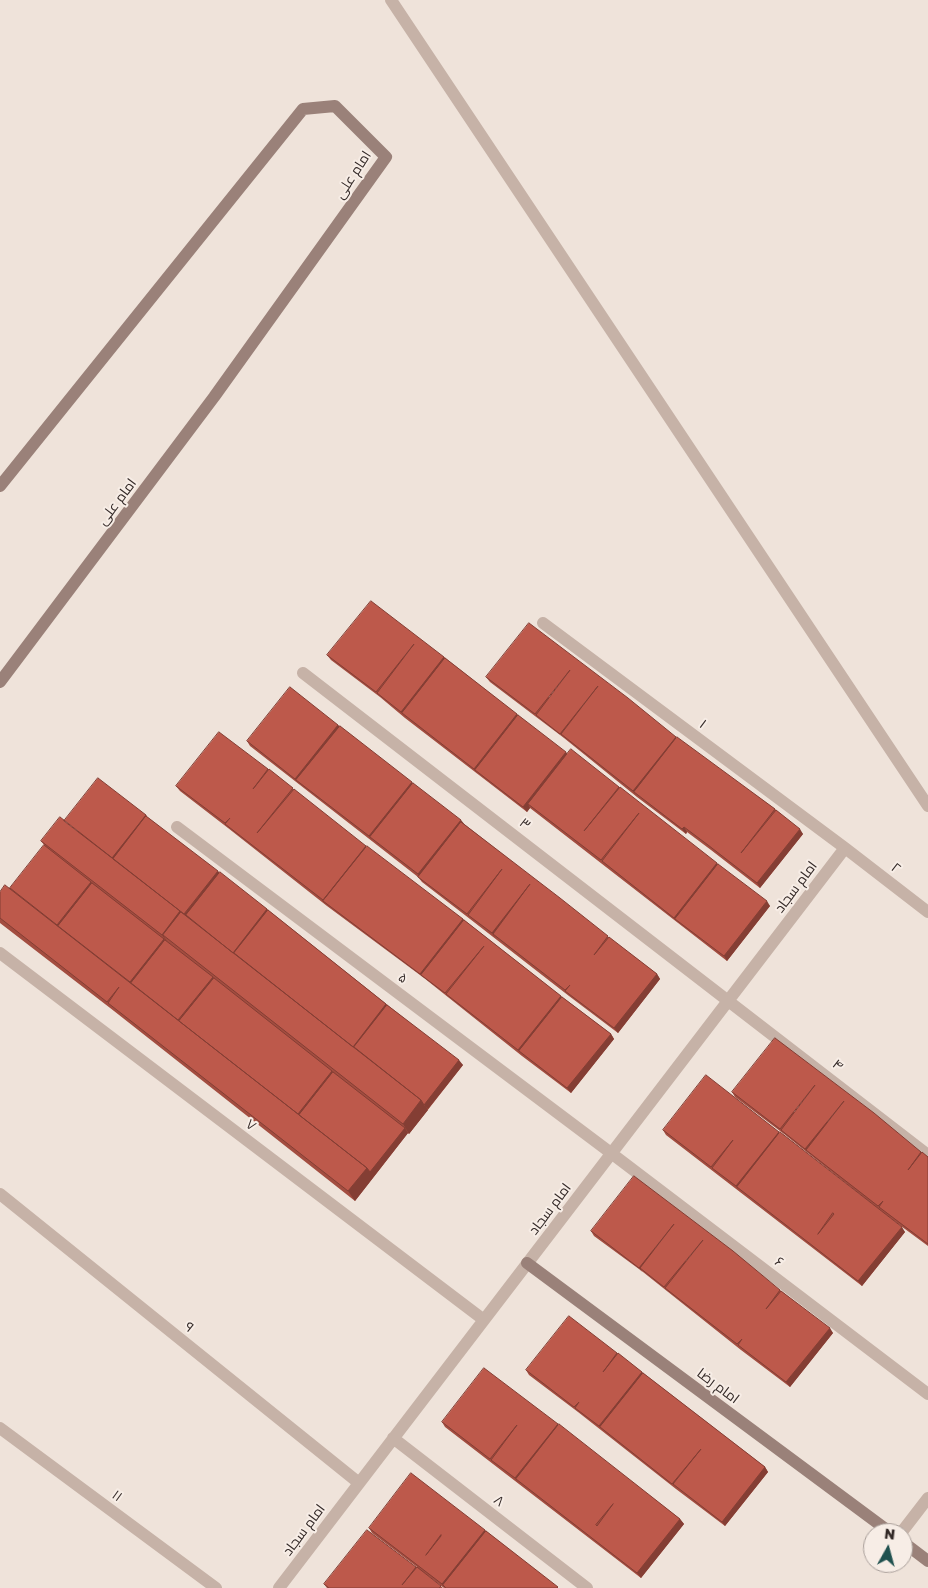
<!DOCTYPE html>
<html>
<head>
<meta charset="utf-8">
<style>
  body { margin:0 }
  #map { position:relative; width:928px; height:1588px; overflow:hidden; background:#efe3da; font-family:"Golos Text",sans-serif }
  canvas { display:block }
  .north { position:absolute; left:863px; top:1523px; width:50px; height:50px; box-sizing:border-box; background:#f7ede6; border:1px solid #a99f9a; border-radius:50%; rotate:7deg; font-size:14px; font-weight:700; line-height:20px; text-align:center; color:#332927 }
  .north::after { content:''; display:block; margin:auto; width:18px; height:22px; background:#20514f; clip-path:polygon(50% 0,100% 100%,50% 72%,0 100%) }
</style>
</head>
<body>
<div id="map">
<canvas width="928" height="1588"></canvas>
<div class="north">N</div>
</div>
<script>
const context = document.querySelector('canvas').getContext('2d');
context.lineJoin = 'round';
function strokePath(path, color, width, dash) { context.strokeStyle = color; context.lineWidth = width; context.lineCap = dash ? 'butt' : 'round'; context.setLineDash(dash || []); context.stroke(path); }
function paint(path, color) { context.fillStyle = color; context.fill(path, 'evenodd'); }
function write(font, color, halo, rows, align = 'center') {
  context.font = font + ' "Golos Text",Cairo,sans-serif'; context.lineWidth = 4; context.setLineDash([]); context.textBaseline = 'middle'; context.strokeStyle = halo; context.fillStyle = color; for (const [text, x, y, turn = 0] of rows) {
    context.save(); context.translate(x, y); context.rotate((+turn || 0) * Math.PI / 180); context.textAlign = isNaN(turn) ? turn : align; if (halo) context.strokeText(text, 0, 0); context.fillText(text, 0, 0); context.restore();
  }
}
strokePath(new Path2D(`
  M391 0 928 806
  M543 623 845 848 928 912
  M303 673 928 1155
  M177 827 611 1153 928 1394
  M0 953 484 1320
  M0 1194 359 1483
  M0 1428 216 1588
  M393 1438 587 1588
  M901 1533 928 1498
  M279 1588 845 848`), '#c6b2a7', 12);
strokePath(new Path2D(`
  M0 486 303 109 335 106 386 157 214 397 0 682
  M527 1263 891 1533
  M903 1542 928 1561`), '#9a8179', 12);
paint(new Path2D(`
  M327 655 444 657 567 754 620 788 770 906 727 961 530 808 527 812 405 718 380 697 331 660Z
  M486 677 676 738 775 809 803 834 760 888 711 850 687 832 686 834 637 797 564 738 490 682Z
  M338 725 608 937 657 974 660 979 618 1033 569 996 470 919 422 882 418 877 250 746 247 741Z
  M268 769 366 847 464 920 562 997 611 1034 614 1039 571 1093 522 1056 424 978 327 906 228 828 180 791 176 786Z
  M146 815 147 817 268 910 463 1065 409 1134 408 1133 355 1201 114 1011 0 923V892L10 888 45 846 41 841Z
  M732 1092 921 1152 928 1157V1246L882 1212 784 1134 735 1097Z
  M663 1130 779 1133 905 1232 862 1286 666 1135Z
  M591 1231 780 1290 833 1333 790 1387 741 1350 643 1272 594 1236Z
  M617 1353 765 1467 768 1472 725 1526 676 1489 578 1412 529 1375 526 1370Z
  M442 1422 558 1425 680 1519 684 1524 641 1578 493 1464 445 1427Z
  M369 1528 486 1531 558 1588H444L419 1569 443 1588H327L324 1584 416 1567H417L372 1533Z`), '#a34d40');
paint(new Path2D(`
  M444 657 447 662 402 713 401 712Z
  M517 714 521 719 475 770 477 774 474 769Z
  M338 725 342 730 296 780 299 784 295 779Z
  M676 737 679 742 634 792 636 796 633 791Z
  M566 752 570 757 528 804 530 808 527 812 523 807Z
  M412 782 415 787 370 837 372 841 369 836Z
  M146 815 149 820 115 863 110 859Z
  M461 820 465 825 421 879 418 874Z
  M684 827 687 832 686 834 682 829Z
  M800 829 803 834 760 888 757 883Z
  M366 846 369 851 323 901 326 905 323 900Z
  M717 863 720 868 675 919 678 923 674 918Z
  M218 871 222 876 188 919 183 916Z
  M91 882 95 887 60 930 56 927Z
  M530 884 493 934 495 938 492 933Z
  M767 901 770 906 727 961 724 956Z
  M267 909 271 914 236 958 232 954Z
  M180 911 187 921 163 935 169 945 162 935Z
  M463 919 467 924 421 975 423 978 420 974Z
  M164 939 167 944 134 987 129 983Z
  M657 974 660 979 618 1033 614 1028Z
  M213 977 216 982 182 1025 178 1021Z
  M561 996 564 1001 519 1051 522 1055 518 1050Z
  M386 1004 390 1009 356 1052 352 1048Z
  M611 1034 614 1039 571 1093 567 1088Z
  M459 1060 463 1065 428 1109 424 1105Z
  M332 1071 336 1076 301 1119 297 1116Z
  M421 1100 428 1110 409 1134 403 1124Z
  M844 1101 806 1150 809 1154 805 1149Z
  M405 1128 408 1133 355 1201 348 1191 367 1168Z
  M779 1132 782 1137 737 1187 739 1191 736 1186Z
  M674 1224 640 1268 642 1272 639 1268Z
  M902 1227 905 1232 862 1286 858 1281Z
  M830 1328 833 1333 790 1387 786 1382Z
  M642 1372 646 1377 600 1427 599 1426Z
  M558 1424 561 1429 516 1479 518 1483 515 1478Z
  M765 1467 768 1472 725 1526 722 1522Z
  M680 1519 684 1524 641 1578 637 1573Z
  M485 1530 489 1535 443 1585 444 1588 442 1584Z`), '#843e34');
const building = new Path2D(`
  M371 601 444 657 401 712 377 693 414 644 376 692 327 655Z
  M529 623 628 698 676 737 633 791 561 734 598 686 560 734 536 715 570 670 535 714 486 677Z
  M445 658 517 714 474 769 402 713Z
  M290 687 338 725 295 779 247 741Z
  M518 715 566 752 523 807 475 770Z
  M340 726 412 782 369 836 296 780Z
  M219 732 268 769 253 789 269 769 293 788 257 833 294 789 366 846 323 900 225 824 230 818 225 823 176 786Z
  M677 737 775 809 741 853 776 810 800 829 757 883 708 845 684 827 682 829 634 792Z
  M571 749 619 787 584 831 620 787 717 863 674 918 602 861 639 813 601 860 528 804Z
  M98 778 146 815 112 858 64 821Z
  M413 783 461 820 418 874 370 837Z
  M146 816 218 871 184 914 113 859Z
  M60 817 180 911 162 935 41 841Z
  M461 822 560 898 608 936 594 955 609 937 657 974 614 1028 565 991 570 985 565 990 493 934 530 884 492 933 468 915 502 869 467 914 418 877Z
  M44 845 91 882 57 925 10 888Z
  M367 846 463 919 420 974 323 901Z
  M718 864 767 901 724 956 675 919Z
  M220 872 267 909 233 953 186 915Z
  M92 883 164 939 130 982 58 926Z
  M5 885 367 1168 348 1191 108 1003 119 987 107 1002 0 918V892Z
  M268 910 386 1004 353 1047 234 953Z
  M181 912 421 1100 403 1124 163 935Z
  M464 920 561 996 518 1050 446 994 484 946 445 993 421 975Z
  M165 940 213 977 178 1020 131 983Z
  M214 978 332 1071 298 1114 179 1021Z
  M562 997 611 1034 567 1088 519 1051Z
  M387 1005 459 1060 424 1105 421 1100 354 1047Z
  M775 1038 874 1113 921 1152 908 1170 922 1152 928 1157V1244L879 1207 883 1201 878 1206 806 1150 844 1101 805 1149 781 1130 815 1085 780 1129 732 1092Z
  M333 1072 405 1128 370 1172 367 1168 299 1115Z
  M706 1075 779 1132 736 1186 712 1168 733 1140 711 1167 663 1130Z
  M780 1132 902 1227 858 1281 737 1187ZM833 1213 834 1214 818 1234Z
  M634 1176 733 1251 780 1290 766 1309 781 1291 830 1328 786 1382 738 1345 742 1339 737 1344 665 1288 703 1240 664 1287 640 1268 674 1224 639 1268 591 1231Z
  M569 1316 617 1353 603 1372 618 1353 642 1372 599 1426 575 1408 579 1402 574 1407 526 1370Z
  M484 1368 558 1424 515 1478 491 1460 517 1425 490 1459 442 1422Z
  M643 1373 765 1467 722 1522 673 1484 701 1449 672 1484 600 1427Z
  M559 1424 680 1519 637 1573 516 1479ZM613 1504 597 1526 596 1525Z
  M411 1473 485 1530 442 1584 369 1528ZM441 1535V1536L426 1555Z
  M367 1530 416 1567 402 1585 417 1567 441 1586 439 1588H329L324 1584Z
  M486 1531 558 1587 557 1588H446L443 1585Z`);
paint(building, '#bd594b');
strokePath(building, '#843e34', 1);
write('14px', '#332927', '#f7ede6', [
  ["امام علی",353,175,-57],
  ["امام علی",117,502,-53],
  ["۱",703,724,37],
  ["۳",525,824,38],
  ["۲",896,868,38],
  ["امام سجاد",796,887,-53],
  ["۵",403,978,37],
  ["۴",838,1065,38],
  ["۷",251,1125,37],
  ["امام سجاد",550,1209,-53],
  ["۶",779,1262,37],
  ["۹",189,1327,39],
  ["امام رضا",718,1386,37],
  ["۱۱",117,1496,36],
  ["۸",499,1501,38],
  ["امام سجاد",304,1530,-53]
]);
</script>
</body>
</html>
